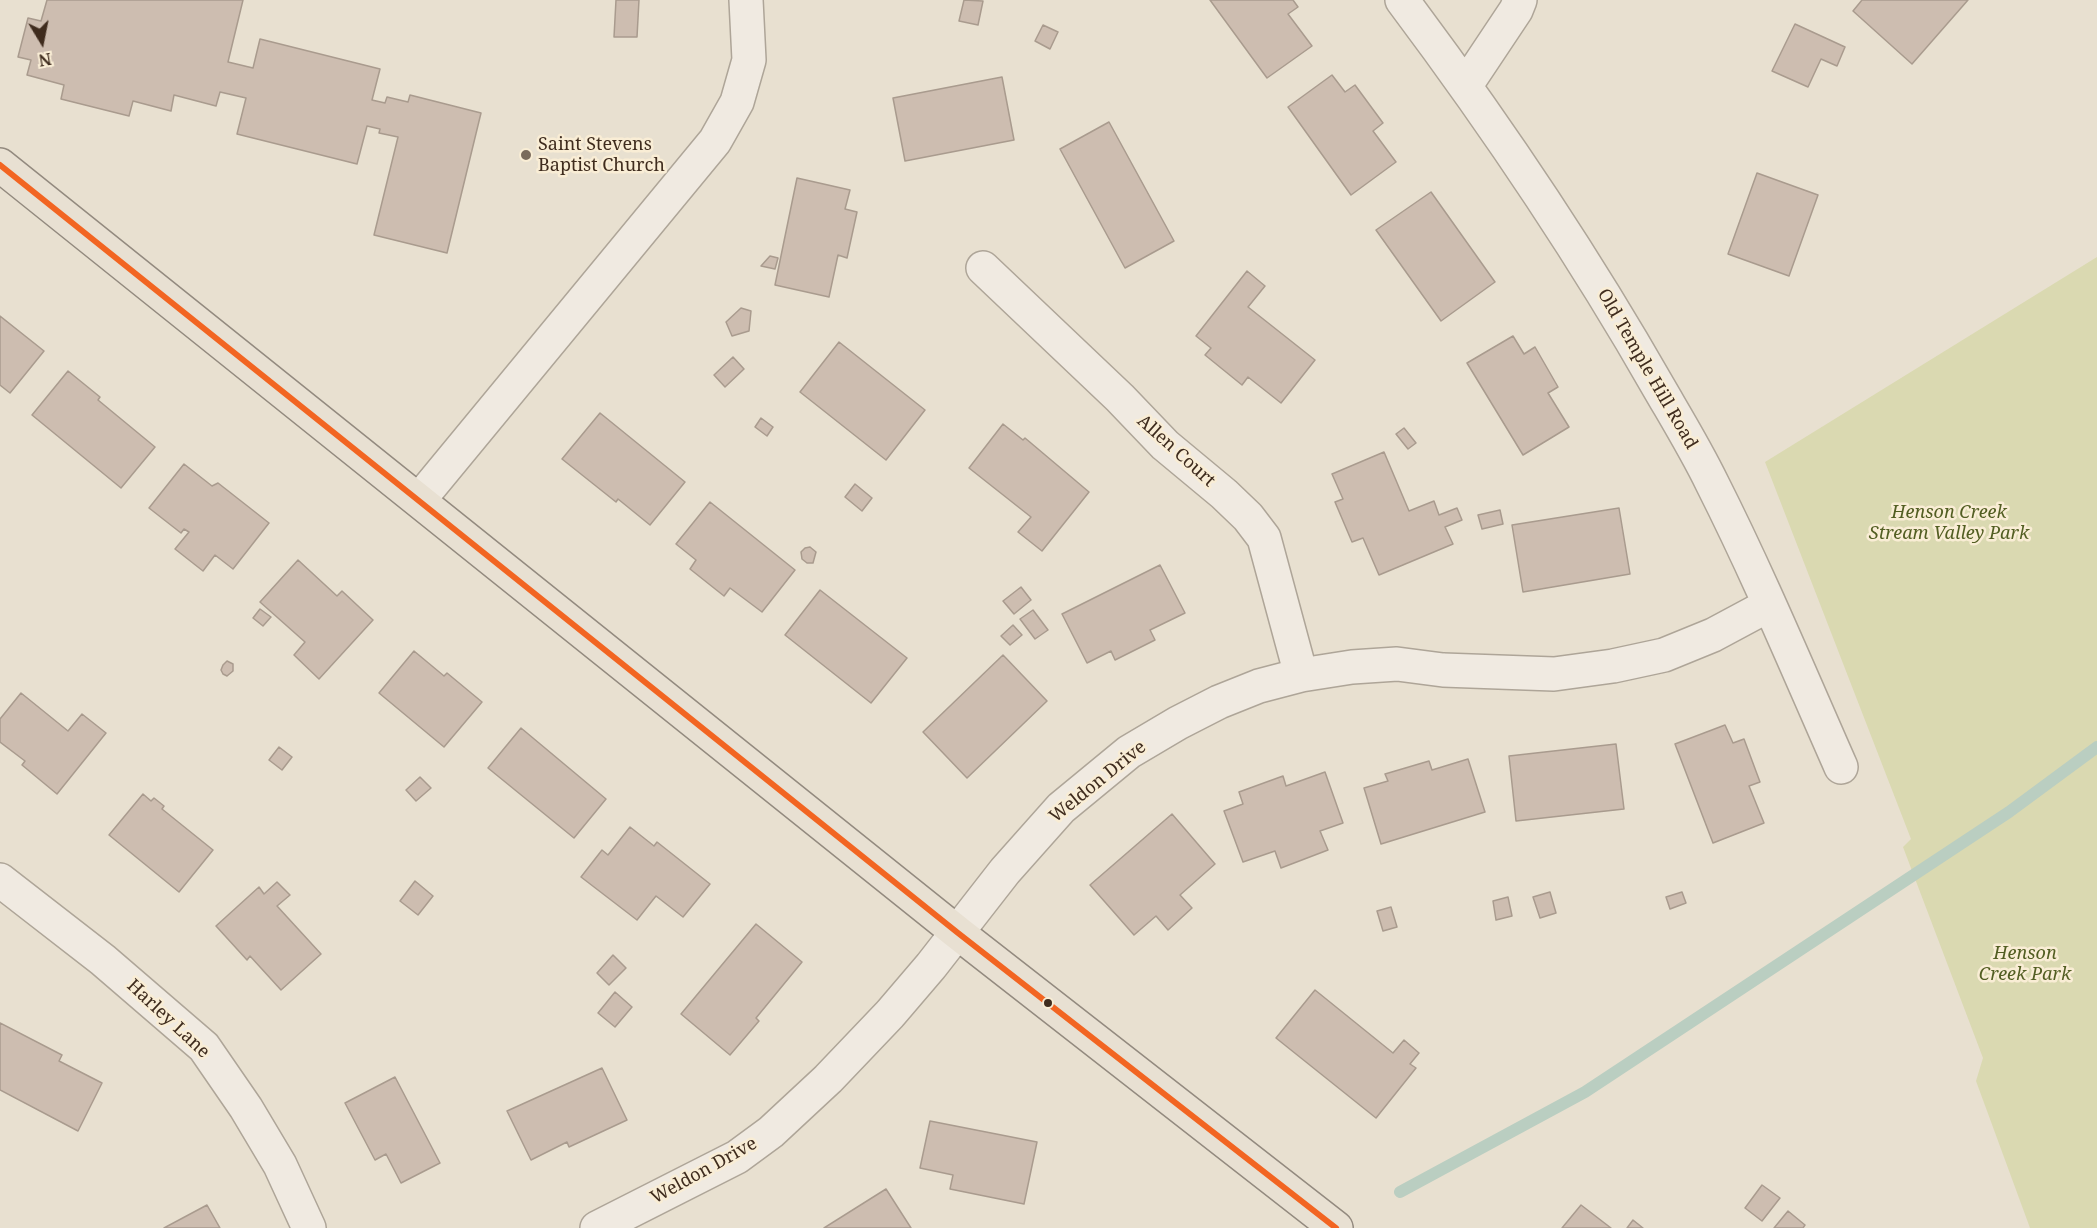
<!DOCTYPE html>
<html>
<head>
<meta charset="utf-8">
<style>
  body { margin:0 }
  #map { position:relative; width:2097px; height:1228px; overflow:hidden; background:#e8e0d0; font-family:"Noto Serif",serif }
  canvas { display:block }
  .north { position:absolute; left:12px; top:12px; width:60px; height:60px; -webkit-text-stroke:4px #f9edd5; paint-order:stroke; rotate:170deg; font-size:16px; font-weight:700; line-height:24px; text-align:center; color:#3f2c1e }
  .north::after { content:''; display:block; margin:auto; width:21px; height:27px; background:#3f2c1e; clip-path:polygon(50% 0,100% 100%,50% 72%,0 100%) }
</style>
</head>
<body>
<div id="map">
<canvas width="2097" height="1228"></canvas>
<div class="north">N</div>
</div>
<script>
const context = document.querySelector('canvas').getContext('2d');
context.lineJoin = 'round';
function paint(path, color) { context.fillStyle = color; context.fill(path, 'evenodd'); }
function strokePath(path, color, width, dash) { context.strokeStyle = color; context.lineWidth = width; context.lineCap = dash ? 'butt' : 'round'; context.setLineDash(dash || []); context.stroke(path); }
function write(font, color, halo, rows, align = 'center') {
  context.font = font + ' "Noto Serif",serif'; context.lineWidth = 5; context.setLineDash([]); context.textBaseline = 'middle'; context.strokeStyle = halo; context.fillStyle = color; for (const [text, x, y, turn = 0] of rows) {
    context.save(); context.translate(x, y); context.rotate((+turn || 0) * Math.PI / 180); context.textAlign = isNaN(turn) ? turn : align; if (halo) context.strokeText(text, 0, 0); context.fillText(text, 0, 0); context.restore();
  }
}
paint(new Path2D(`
  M2097 257V1228H2030L1976 1081 1983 1058 1903 847 1911 839 1765 462Z`), '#dad9b1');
strokePath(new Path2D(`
  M1400 1192 1585 1092 2009 812 2097 747`), '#bacec1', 12);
const building = new Path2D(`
  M47 0H243L228 62 253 68 260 39 380 69 372 100 385 103 387 97 408 102 410 95 481 113 447 253 374 235 398 137 379 133 380 129 367 126 357 164 237 134 246 98 220 92 216 106 174 95 171 111 133 101 129 116 61 99 64 85 27 75 31 60 18 57 28 18 41 21Z
  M616 0H639L637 37H614Z
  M964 0 983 1 978 25 959 21Z
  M1210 0H1293L1298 7 1288 14 1312 46 1267 78Z
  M1862 0H1968L1912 64 1853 11Z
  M1795 24 1845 47 1837 66 1821 59 1808 87 1772 71Z
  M1043 25 1058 32 1050 49 1035 41Z
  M1332 75 1345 92 1355 85 1383 123 1373 131 1396 162 1351 195 1288 107Z
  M1002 77 1014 140 905 161 893 98Z
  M1109 122 1174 241 1125 268 1060 149Z
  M1757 173 1818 195 1789 276 1728 254Z
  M797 178 850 190 845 209 857 212 847 258 838 255 829 297 775 285Z
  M1431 192 1495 282 1441 321 1376 230Z
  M770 256 778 258 775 269 761 266Z
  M1247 271 1265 286 1248 307 1315 360 1281 403 1248 377 1242 385 1205 355 1211 348 1196 336Z
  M741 308 751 311 749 331 732 336 726 322Z
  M0 316 44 351 10 393 0 385Z
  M1513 336 1524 354 1535 347 1558 387 1548 393 1569 427 1523 455 1467 363Z
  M839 342 925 410 886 460 800 392Z
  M733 357 744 369 725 387 714 375Z
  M68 371 100 397 98 400 155 447 121 488 32 415Z
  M600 413 685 482 650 525 618 499 616 502 562 459Z
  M761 418 773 427 767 436 755 427Z
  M1003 424 1023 440 1025 438 1089 492 1042 551 1018 532 1031 517 969 468Z
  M1404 428 1416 443 1408 449 1396 434Z
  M1384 452 1409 511 1434 501 1439 515 1457 508 1462 520 1445 527 1453 544 1379 575 1363 538 1352 542 1335 502 1343 499 1332 474Z
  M184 464 212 486 218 483 269 523 233 569 215 555 203 571 175 549 189 532 184 529 181 533 149 508Z
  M855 484 872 498 862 511 845 497Z
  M710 502 795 570 762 612 730 588 724 596 690 569 696 560 676 544Z
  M1619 508 1630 574 1523 592 1512 525Z
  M1500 510 1503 524 1482 529 1478 515Z
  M810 547 816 552 813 563H807L802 559 801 552 805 548Z
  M298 560 337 596 342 591 373 620 319 679 294 655 305 642 260 602Z
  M1160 565 1185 613 1150 630 1155 640 1115 660 1111 651 1087 663 1062 614Z
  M1021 587 1031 600 1014 614 1003 601Z
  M820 590 907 658 871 703 785 635Z
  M260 609 271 617 263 626 253 618Z
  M1033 610 1048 630 1035 639 1020 619Z
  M1013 625 1022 635 1010 645 1001 636Z
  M414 651 444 676 447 673 482 702 444 747 379 693Z
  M1003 655 1047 701 967 778 923 732Z
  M227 661 233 664V671L227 676 223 674 221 670 223 665Z
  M21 693 68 731 82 714 106 733 57 794 22 765 25 761 0 742V719Z
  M1725 725 1733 743 1744 739 1760 782 1749 786 1764 823 1713 843 1675 744Z
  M521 728 606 799 574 838 488 768Z
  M1616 744 1624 809 1516 821 1509 756Z
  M279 747 292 757 282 770 269 760Z
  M1468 759 1485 812 1381 844 1364 788 1388 781 1385 774 1429 761 1432 770Z
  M1325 772 1343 823 1320 831 1328 850 1281 868 1275 851 1243 862 1224 811 1243 804 1239 792 1283 776 1286 786Z
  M420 777 431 788 416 801 406 790Z
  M143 794 151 801 154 798 164 806 162 809 213 850 179 892 109 835Z
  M1172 814 1215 864 1180 895 1192 908 1168 930 1156 916 1134 935 1090 885Z
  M630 827 654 846 657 842 710 884 683 917 656 896 637 920 581 877 602 850 608 855Z
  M415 881 433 896 418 915 400 901Z
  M277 882 290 895 277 906 321 954 281 990 250 956 247 960 216 926 259 887 264 894Z
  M1550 892 1556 913 1540 918 1533 897Z
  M1682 892 1686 903 1670 909 1666 897Z
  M1508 897 1512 916 1496 920 1493 901Z
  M1391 907 1397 927 1383 931 1377 911Z
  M756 924 802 962 756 1018 759 1021 730 1055 681 1014Z
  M613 955 626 968 609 985 597 973Z
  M1315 990 1393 1053 1404 1040 1419 1053 1410 1064 1416 1068 1376 1118 1276 1038Z
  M615 992 632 1007 615 1027 598 1013Z
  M0 1023 62 1055 59 1061 102 1083 78 1131 0 1090Z
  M602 1068 627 1120 569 1147 567 1142 531 1160 507 1111Z
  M395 1077 440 1163 401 1183 386 1154 375 1160 345 1103Z
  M930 1121 1037 1142 1024 1204 950 1189 953 1175 920 1168Z
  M1762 1185 1780 1198 1762 1221 1745 1208Z
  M886 1189 911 1228H824Z
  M207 1205 220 1228H164Z
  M1581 1205 1611 1228H1562Z
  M1788 1211 1805 1225 1803 1228H1774Z
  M1633 1220 1643 1228H1627Z`);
paint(building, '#cdbdb0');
strokePath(building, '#a99b8e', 1.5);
const minor = new Path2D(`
  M1402 0C1495 124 1582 253 1659 388 1677 419 1696 450 1712 483 1759 576 1799 672 1841 767
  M1466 85 1516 10 1520 0
  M983 268 1120 398 1165 445 1224 494 1248 517 1264 538 1301 675
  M419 500 715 141 737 102 749 60 746 0
  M0 880 103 960 204 1047 246 1108 280 1165 309 1228
  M597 1228 737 1157 771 1132 828 1079 890 1014 931 966 1005 871 1061 808 1129 752 1178 723 1219 702 1259 686 1301 675 1352 667 1397 664 1443 670 1554 674 1613 666 1664 655 1713 635 1769 605`);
const major = new Path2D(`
  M0 165 958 933 1336 1228`);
strokePath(minor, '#aea598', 36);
strokePath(major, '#938a7f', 36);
strokePath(minor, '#f0eae1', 33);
strokePath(major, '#e8e0d2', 33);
strokePath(new Path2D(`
  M0 165 958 933 1336 1228`), '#f26522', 6);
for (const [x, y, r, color] of [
  [526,155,6,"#7a6b5c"],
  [1048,1003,5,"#3f2c1e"]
]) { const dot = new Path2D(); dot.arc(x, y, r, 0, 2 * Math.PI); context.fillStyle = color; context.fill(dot); strokePath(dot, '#f9edd5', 2); }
write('18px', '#3f2c1e', '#f9edd5', [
  ["Saint Stevens",538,145],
  ["Baptist Church",538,166]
], 'left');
write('18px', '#3f2c1e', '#f9edd5', [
  ["Old Temple Hill Road",1647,369,60],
  ["Allen Court",1176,451,42],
  ["Weldon Drive",1098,782,-39],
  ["Harley Lane",168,1019,43],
  ["Weldon Drive",704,1171,-29]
]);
write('italic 18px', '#525e22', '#f9edd5', [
  ["Henson Creek",1949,513],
  ["Stream Valley Park",1949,534],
  ["Henson",2025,954],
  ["Creek Park",2025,975]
]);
</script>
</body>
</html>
